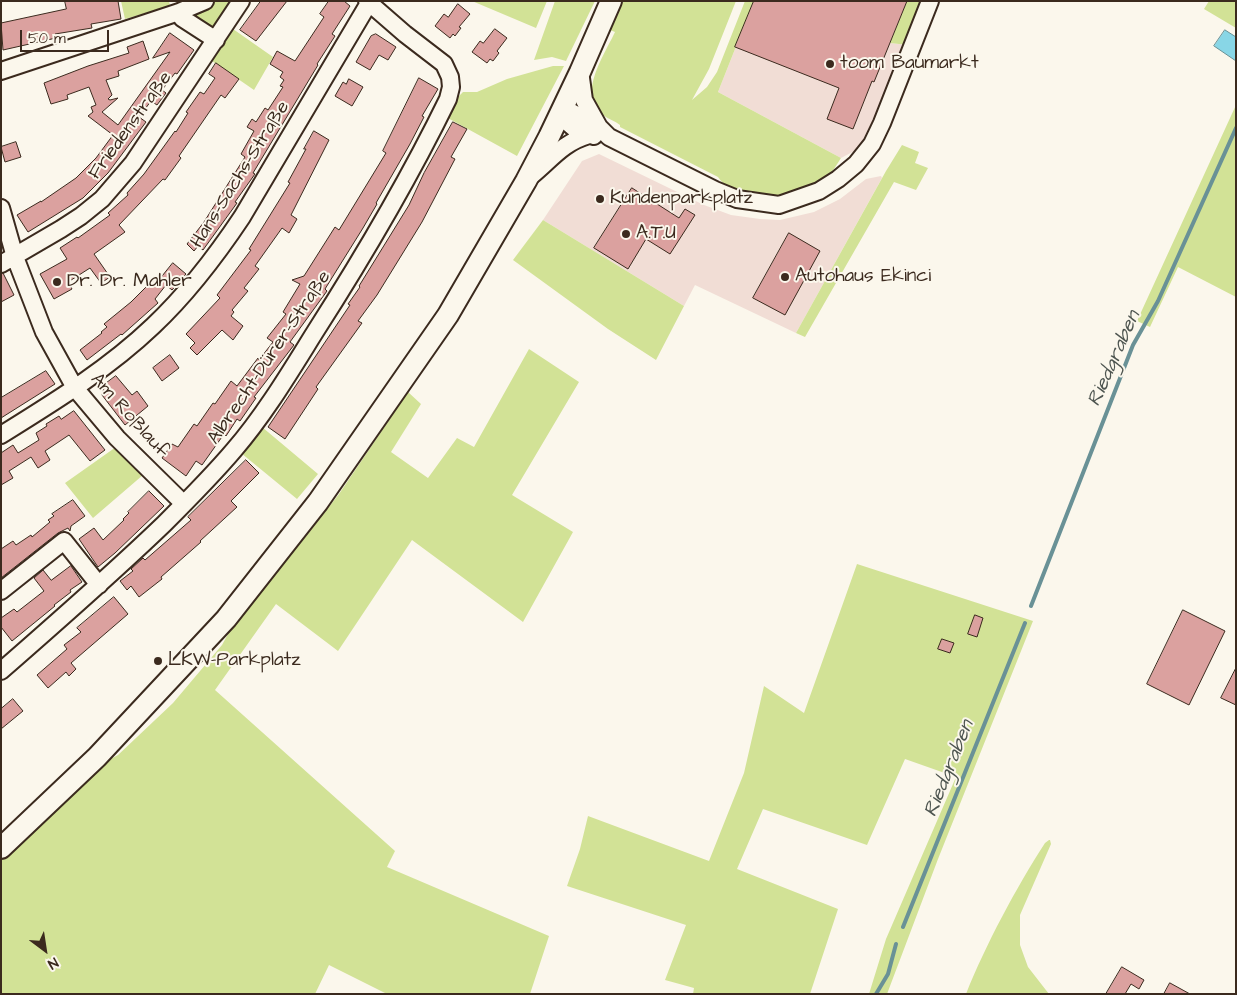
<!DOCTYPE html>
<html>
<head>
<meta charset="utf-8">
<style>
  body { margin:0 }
  #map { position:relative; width:1237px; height:995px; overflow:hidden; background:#fbf7ec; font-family:"Architects Daughter",sans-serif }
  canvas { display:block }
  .frame { position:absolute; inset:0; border:2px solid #3b2a1e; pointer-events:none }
  .north { position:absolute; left:20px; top:925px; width:50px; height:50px; -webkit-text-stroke:4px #fbf7ec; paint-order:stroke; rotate:149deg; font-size:14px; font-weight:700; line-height:20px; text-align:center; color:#3b2a1e }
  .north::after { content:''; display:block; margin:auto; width:18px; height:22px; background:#3b2a1e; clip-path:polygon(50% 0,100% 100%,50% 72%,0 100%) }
  .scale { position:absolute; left:20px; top:30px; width:89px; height:22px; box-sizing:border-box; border:2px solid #3b2a1e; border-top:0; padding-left:6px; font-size:15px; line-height:18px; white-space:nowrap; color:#3b2a1e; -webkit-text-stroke:4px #fbf7ec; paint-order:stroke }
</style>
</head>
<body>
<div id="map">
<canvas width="1237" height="995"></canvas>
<div class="frame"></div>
<div class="north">N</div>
<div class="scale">50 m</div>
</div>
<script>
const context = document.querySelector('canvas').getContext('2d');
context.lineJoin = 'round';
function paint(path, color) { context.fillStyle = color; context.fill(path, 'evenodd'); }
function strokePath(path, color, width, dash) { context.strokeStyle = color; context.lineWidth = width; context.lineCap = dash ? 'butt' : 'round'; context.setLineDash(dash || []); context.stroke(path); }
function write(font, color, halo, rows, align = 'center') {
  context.font = font + ' "Architects Daughter",sans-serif'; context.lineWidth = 4; context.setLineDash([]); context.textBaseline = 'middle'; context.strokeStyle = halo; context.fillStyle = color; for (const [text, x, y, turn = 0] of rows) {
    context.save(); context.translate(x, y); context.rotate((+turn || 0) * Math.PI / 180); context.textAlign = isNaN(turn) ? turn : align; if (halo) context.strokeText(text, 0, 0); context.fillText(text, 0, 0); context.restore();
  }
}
paint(new Path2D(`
  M754 1H907L890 43 908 45 864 146 841 158 718 92Z
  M599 154 704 205 731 215 760 219 780 220 814 212 840 199 866 179 881 176 882 178 796 333 695 285 684 306 543 220 582 161Z`), '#f1ddd5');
paint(new Path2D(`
  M121 1H169L170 6 125 19Z
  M217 1H232L215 26 211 28 189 17 190 11Z
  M472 1H547L536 28Z
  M555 1H595L566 61 552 57 534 60Z
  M623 1H736L709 69 692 100 707 87 717 72 745 1H754L718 92 841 158C836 166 830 176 822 181 798 197 749 204 726 186 723 183 720 180 718 177L620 127V125C615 121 608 119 603 115 576 95 605 54 615 32L610 30Z
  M907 1H925L908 45 890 43Z
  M1209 1H1236V28L1204 9Z
  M233 29 273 57 254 90 212 61Z
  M553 66H564L517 156 446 117 456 99 463 92H477L507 79Z
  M1236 105V297L1178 267 1150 327 1137 321Z
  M902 145 919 152 915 163 928 168 916 190 894 182 805 337 796 333 886 171Z
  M543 220 684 306 656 360 608 329 513 260Z
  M529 349 579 382 512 495 573 532 523 622 412 540 338 651 276 604 215 690 395 851 387 867 549 936 530 994H387L329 965 315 994H1V860L107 761 118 755 173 703 222 645 234 623 299 545 339 494 408 392 421 404 391 452 428 478 457 438 474 447Z
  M262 427 318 474 297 499 241 453Z
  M116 447 143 475 93 518 65 483Z
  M857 564 1033 621 938 859 887 994H869L886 939 956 777 905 759 867 845 763 809 737 869 838 909 810 994H693L694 988 665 980 686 925 567 886 580 849 588 816 709 861 744 773 764 686 804 713Z
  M1049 840H1050L1051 844 1020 915V945L1028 967 1049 994H966C986 944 1016 888 1045 843Z`), '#d2e296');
const water = new Path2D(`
  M1225 30 1236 37V61L1214 46Z`);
paint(water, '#88d6e6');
strokePath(water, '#699196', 1);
strokePath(new Path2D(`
  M1031 606 1133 345 1158 301 1236 128
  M903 927 1025 623
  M876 994 888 974 896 944`), '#699196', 4);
const building = new Path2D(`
  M65 1H118L121 19 91 24 92 28 55 34 56 38 3 50 1 23 66 9Z
  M261 1H287L256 41 240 30Z
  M329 1H344L350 6 332 34 335 36 317 64 318 65 253 173 255 174 235 202 237 203 203 250 198 246 194 251 187 244 204 222 245 157 241 154 254 131 247 127 252 119 256 122 265 108 268 110 283 87 280 86 284 80 280 77 283 72 270 64 277 51 295 61 324 17 320 14Z
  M754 1H907L874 82 872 81 853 129 827 119 839 88 735 47Z
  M458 4 470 14 459 27 461 28 455 36 453 34 450 38 435 26 444 14 448 17Z
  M495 29 507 38 497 51 499 53 493 61 490 59 487 63 472 52 480 41 483 43Z
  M170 33 194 50 177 74 175 73 162 90 166 93 157 105 151 101 139 117 146 122 108 173 83 198 28 232 17 215 41 201V202L76 178 96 158 113 135 88 116 93 112 91 107 96 105 89 87 67 95 68 99 51 104 44 83 88 66 129 53 127 47 143 41 149 59 118 71 119 76 106 80 112 95 108 99 110 100 118 98 102 112 118 125 170 52 153 58Z
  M376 34 396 47 388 60 379 55 370 70 356 62 371 36Z
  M216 63 239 79 225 98 221 95 179 156 181 158 165 180 163 179 119 225 125 232 94 254 110 277 101 283 90 268 68 282 72 289 54 299 40 274 67 259 60 248 77 237 78 238 110 215 108 213 128 195 127 193 144 174 175 131 176 132 188 113 186 112 200 92 204 94 215 78 209 74Z
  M419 78 438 89 422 116 424 117 410 144 376 203 377 204 363 228 325 289 327 291 290 342 294 345 254 397 256 398 240 421 237 419 226 436 224 434 202 465 196 461 186 476 162 458 172 444 178 447 194 424 197 426 213 403 215 404 231 381 237 386 258 358 259 360 273 342 267 338 286 314 283 312 300 284 292 280 304 276 335 227 339 230 386 153 383 151Z
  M349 79 363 87 352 106 335 96 343 82 346 84Z
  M453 122 467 129 451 157 455 159 422 222 377 295 358 321 362 323 316 387 318 389 285 439 268 427 350 305 348 304 360 287 359 286 409 205 424 173Z
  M314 131 329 140 291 215 297 219 289 233 282 228 255 266 259 269 244 288 248 291 232 310 234 312 231 316 243 326 233 340 222 330 197 355 190 348 195 343 186 334 220 298 217 295 251 250 249 249 290 183 288 182 306 149H304Z
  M16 142 21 157 5 162 1 147Z
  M632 188 679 218 685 209 695 215 670 254 646 239 628 269 594 248Z
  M789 233 820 251 785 315 753 298Z
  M173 263 186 274 172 290 166 285 155 299 158 303 122 335 121 334 87 360 80 350 102 333 101 332 107 327 104 324 131 302 153 280 156 283Z
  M3 273 14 295 1 302V274Z
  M170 355 179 368 162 381 153 368Z
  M46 371 55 384 1 418V398Z
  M116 376 132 395 137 391 148 406 125 425 102 395 105 384Z
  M74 411 105 450 90 461 69 435 45 451 50 460 38 468 31 457 9 471 13 478 1 485V453L13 445 18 453 39 440 36 433 47 426 46 424 59 416 61 419Z
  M246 460 259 473 231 501 237 507 200 541 201 542 161 577 162 579 139 597 131 586 127 590 120 581 133 571 131 569 143 558 145 560 191 520 188 517Z
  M149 491 164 506 115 553 98 567 79 539 94 528 103 540 124 520 123 519 129 513 128 512Z
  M73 500 85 516 71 526 70 531 68 528 58 533 1 578V549L13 541 16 545 31 535 32 537 50 522 48 520 54 516 52 514Z
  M71 566 82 582 70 590 71 592 54 605 55 606 12 641 1 627V618L14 609 17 612 44 591 34 578 43 570 51 580Z
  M114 597 128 614 71 663 76 669 69 676 66 672 48 688 37 675 67 649 64 645 81 632 77 628Z
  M1183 610 1225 631 1189 705 1147 684Z
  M975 615 983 618 977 637 968 634Z
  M942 639 954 643 950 653 938 649Z
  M1236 668V705L1221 698Z
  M13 699 23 711 1 729V709Z
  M1122 967 1144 980 1139 989 1131 984 1125 994H1106Z
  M1170 983 1190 994H1164Z`);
paint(building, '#dba19f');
strokePath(building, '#3b2a1e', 1);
const minor = new Path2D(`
  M179 12 182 18 216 40
  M1 71 179 12 205 1
  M581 78 584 100 599 127 609 137 715 190 737 199 779 205 819 191 838 179 856 164 872 144 882 123 930 1
  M564 108 599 127
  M560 116 575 129 594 136
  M531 176C552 159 562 143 589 135
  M1 208 15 257 44 332 75 388 117 438 184 504
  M1 264 61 229 81 216 102 199 133 163 241 1
  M1 435C54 402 108 369 153 326 187 294 216 256 242 217L369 3
  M1 591 64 541 99 585
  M1 671C56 623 111 575 164 524 188 500 212 476 234 450 265 414 290 372 315 332 363 257 409 179 448 99L451 87 450 77 444 64 405 34 367 1`);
const major = new Path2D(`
  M1 848 97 757 226 619 318 502 448 315 526 181 549 137 580 72 611 1`);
strokePath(minor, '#3b2a1e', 20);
strokePath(major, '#3b2a1e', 24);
strokePath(minor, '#fbf7ec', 16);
strokePath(major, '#fbf7ec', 20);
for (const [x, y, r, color] of [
  [830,64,5,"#3b2a1e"],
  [600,199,5,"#3b2a1e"],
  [626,234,5,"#3b2a1e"],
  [785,277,5,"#3b2a1e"],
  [57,282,5,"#3b2a1e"],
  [158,661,5,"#3b2a1e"]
]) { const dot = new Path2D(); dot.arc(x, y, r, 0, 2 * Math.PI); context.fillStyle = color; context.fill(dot); strokePath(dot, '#fbf7ec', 2); }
write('19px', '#3b2a1e', '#fbf7ec', [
  ["toom Baumarkt",840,64],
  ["Kundenparkplatz",610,199],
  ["A.T.U",636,234],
  ["Autohaus Ekinci",795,277],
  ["Dr. Dr. Mahler",67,282],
  ["LKW-Parkplatz",168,661]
], 'left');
write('19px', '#3b2a1e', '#fbf7ec', [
  ["Friedenstraße",131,126,-54],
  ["Hans-Sachs-Straße",241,175,-58],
  ["Albrecht-Dürer-Straße",270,358,-56],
  ["Am Roßlauf",129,416,48]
]);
write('italic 20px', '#4e5550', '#fbf7ec', [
  ["Riedgraben",1115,359,-66],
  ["Riedgraben",950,769,-68]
]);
</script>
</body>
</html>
